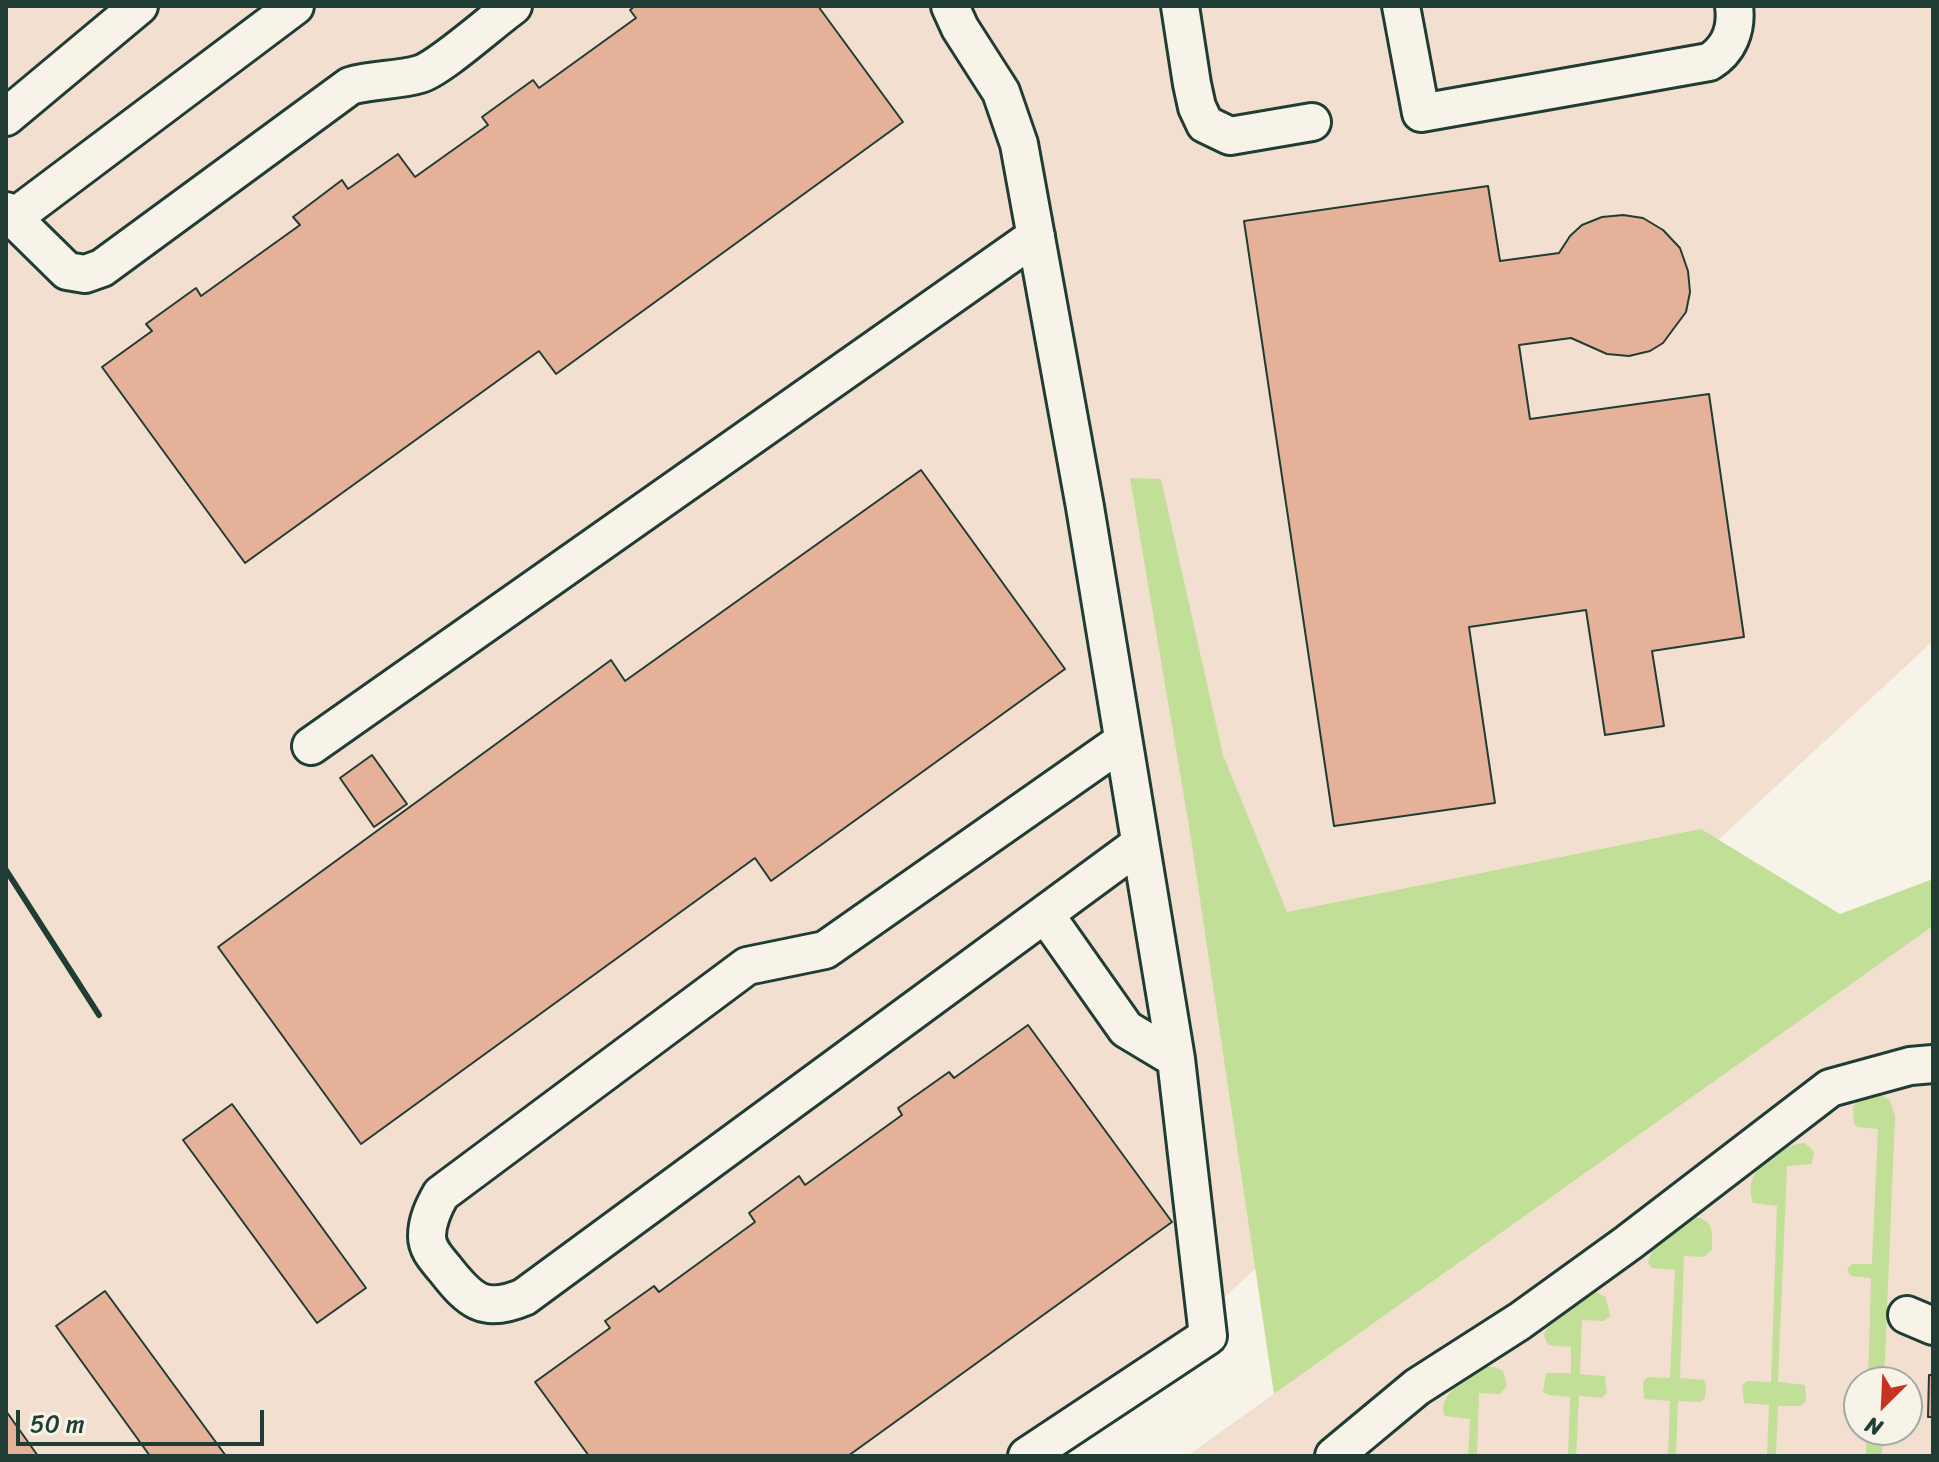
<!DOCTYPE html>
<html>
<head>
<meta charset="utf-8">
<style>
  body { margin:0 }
  #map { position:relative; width:1939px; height:1462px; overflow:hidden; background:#f7f3e8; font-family:Sriracha,sans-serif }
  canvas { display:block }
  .frame { position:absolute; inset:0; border:8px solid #1f3d34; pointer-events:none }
  .north { position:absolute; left:1843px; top:1366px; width:80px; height:80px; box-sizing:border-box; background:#f7f3e8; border:2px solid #a1aaa0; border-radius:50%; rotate:204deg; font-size:22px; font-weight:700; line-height:32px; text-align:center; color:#1f3d34 }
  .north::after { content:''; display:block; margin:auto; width:28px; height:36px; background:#c8321e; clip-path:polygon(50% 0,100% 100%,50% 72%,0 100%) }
  .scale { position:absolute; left:16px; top:1410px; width:248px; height:36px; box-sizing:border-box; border:4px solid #1f3d34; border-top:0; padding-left:10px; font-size:24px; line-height:28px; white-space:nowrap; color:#1f3d34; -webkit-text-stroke:6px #f7f3e8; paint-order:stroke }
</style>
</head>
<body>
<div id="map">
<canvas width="1939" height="1462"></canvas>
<div class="frame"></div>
<div class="north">N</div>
<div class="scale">50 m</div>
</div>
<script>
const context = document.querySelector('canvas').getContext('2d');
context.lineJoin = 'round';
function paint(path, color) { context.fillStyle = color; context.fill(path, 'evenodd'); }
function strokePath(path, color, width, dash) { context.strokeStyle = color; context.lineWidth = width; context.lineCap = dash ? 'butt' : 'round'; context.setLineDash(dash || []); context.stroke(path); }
paint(new Path2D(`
  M6 6H1933V641L1053 1456H6Z
  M1933 926V1456H1187L1274 1394ZM1859 1382H1907V1430H1859Z`), '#f2dfd0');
paint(new Path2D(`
  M1130 478 1161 479 1223 755 1287 912 1701 829 1840 914 1933 879V926L1274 1394 1190 832Z
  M1878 1093 1890 1101 1895 1116 1884 1382H1868L1871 1278 1851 1276 1847 1270 1852 1264H1872L1878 1129 1857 1127 1854 1124 1853 1107 1860 1096Z
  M1805 1143 1814 1152 1812 1164 1787 1166 1778 1382 1805 1385 1806 1401 1800 1406H1778L1776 1456H1767L1769 1405 1744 1403 1742 1385 1747 1381 1771 1382 1777 1206 1753 1203C1749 1194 1750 1180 1756 1172 1765 1159 1790 1143 1805 1143Z
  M1695 1217C1715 1220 1712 1234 1712 1250L1704 1257 1684 1256 1680 1378 1704 1380 1706 1385 1705 1398 1701 1402 1678 1401 1676 1456H1668L1670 1401 1644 1399 1643 1382 1647 1377 1670 1378 1675 1270 1652 1268 1648 1263C1651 1242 1677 1225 1695 1217Z
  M1596 1292 1606 1297 1610 1316 1604 1321 1582 1320 1580 1374 1605 1376 1607 1392 1602 1398 1579 1396 1576 1456H1568L1570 1397 1549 1395 1543 1392 1546 1373H1571V1347L1548 1345 1544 1336C1550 1317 1576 1296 1596 1292Z
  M1486 1367H1494L1503 1371 1507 1385 1500 1394 1479 1393 1477 1456H1468L1470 1419 1445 1416C1435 1395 1469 1376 1486 1367Z
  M1867 1430H1883L1882 1456H1866Z`), '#c1df97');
const building = new Path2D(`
  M635 6H818L903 122 556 374 539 351 245 563 102 367 152 331 146 324 196 288 201 296 300 225 293 217 342 180 348 189 398 154 415 177 488 125 482 117 533 80 539 88 636 18 630 10Z
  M1488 186 1500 261 1559 253 1570 236 1582 225 1602 217 1623 215 1643 218 1663 230 1680 248 1688 271 1690 292 1686 312 1663 343 1650 351 1629 356 1607 354 1571 338 1519 345 1530 419 1709 394 1744 637 1652 651 1664 726 1605 735 1586 610 1469 627 1495 803 1334 826 1244 221Z
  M921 470 1065 669 771 881 755 858 361 1144 218 947 611 660 625 681Z
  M372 755 407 804 374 827 340 778Z
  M1028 1025 1172 1222 848 1456H589L535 1382 610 1328 605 1321 654 1286 659 1292 755 1222 749 1213 799 1176 805 1185 902 1115 898 1108 949 1072 954 1078Z
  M232 1104 366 1288 317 1323 183 1140Z
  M105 1291 226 1456H150L56 1326Z
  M1929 1375H1933V1417H1928Z
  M6 1411 38 1456H6Z`);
paint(building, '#e6b199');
strokePath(building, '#1f3d34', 2);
const minor = new Path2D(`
  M950 6 960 28 1001 92 1019 144 1085 507 1176 1059 1208 1336 1027 1456
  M1180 6 1192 84 1197 107 1205 124 1230 136 1312 122
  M1401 6 1421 113 1709 62C1729 50 1737 29 1734 6
  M6 117 139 6
  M6 211 67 271 85 274 102 268 350 86C373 79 397 81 420 74 440 68 492 21 513 6
  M13 218 295 6
  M1123 741 825 950 747 966 441 1194C433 1208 427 1221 427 1236 427 1250 437 1259 445 1269 470 1301 484 1314 524 1297L1140 844
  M311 746 1036 236
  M1045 914 1126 1029 1176 1059
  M1907 1315 1933 1326
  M1334 1456 1417 1387 1520 1321 1628 1243 1830 1088 1910 1066 1933 1064`);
strokePath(minor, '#1f3d34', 42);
strokePath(minor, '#f7f3e8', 36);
strokePath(new Path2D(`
  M6 870 99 1015`), '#1f3d34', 6);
</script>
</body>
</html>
